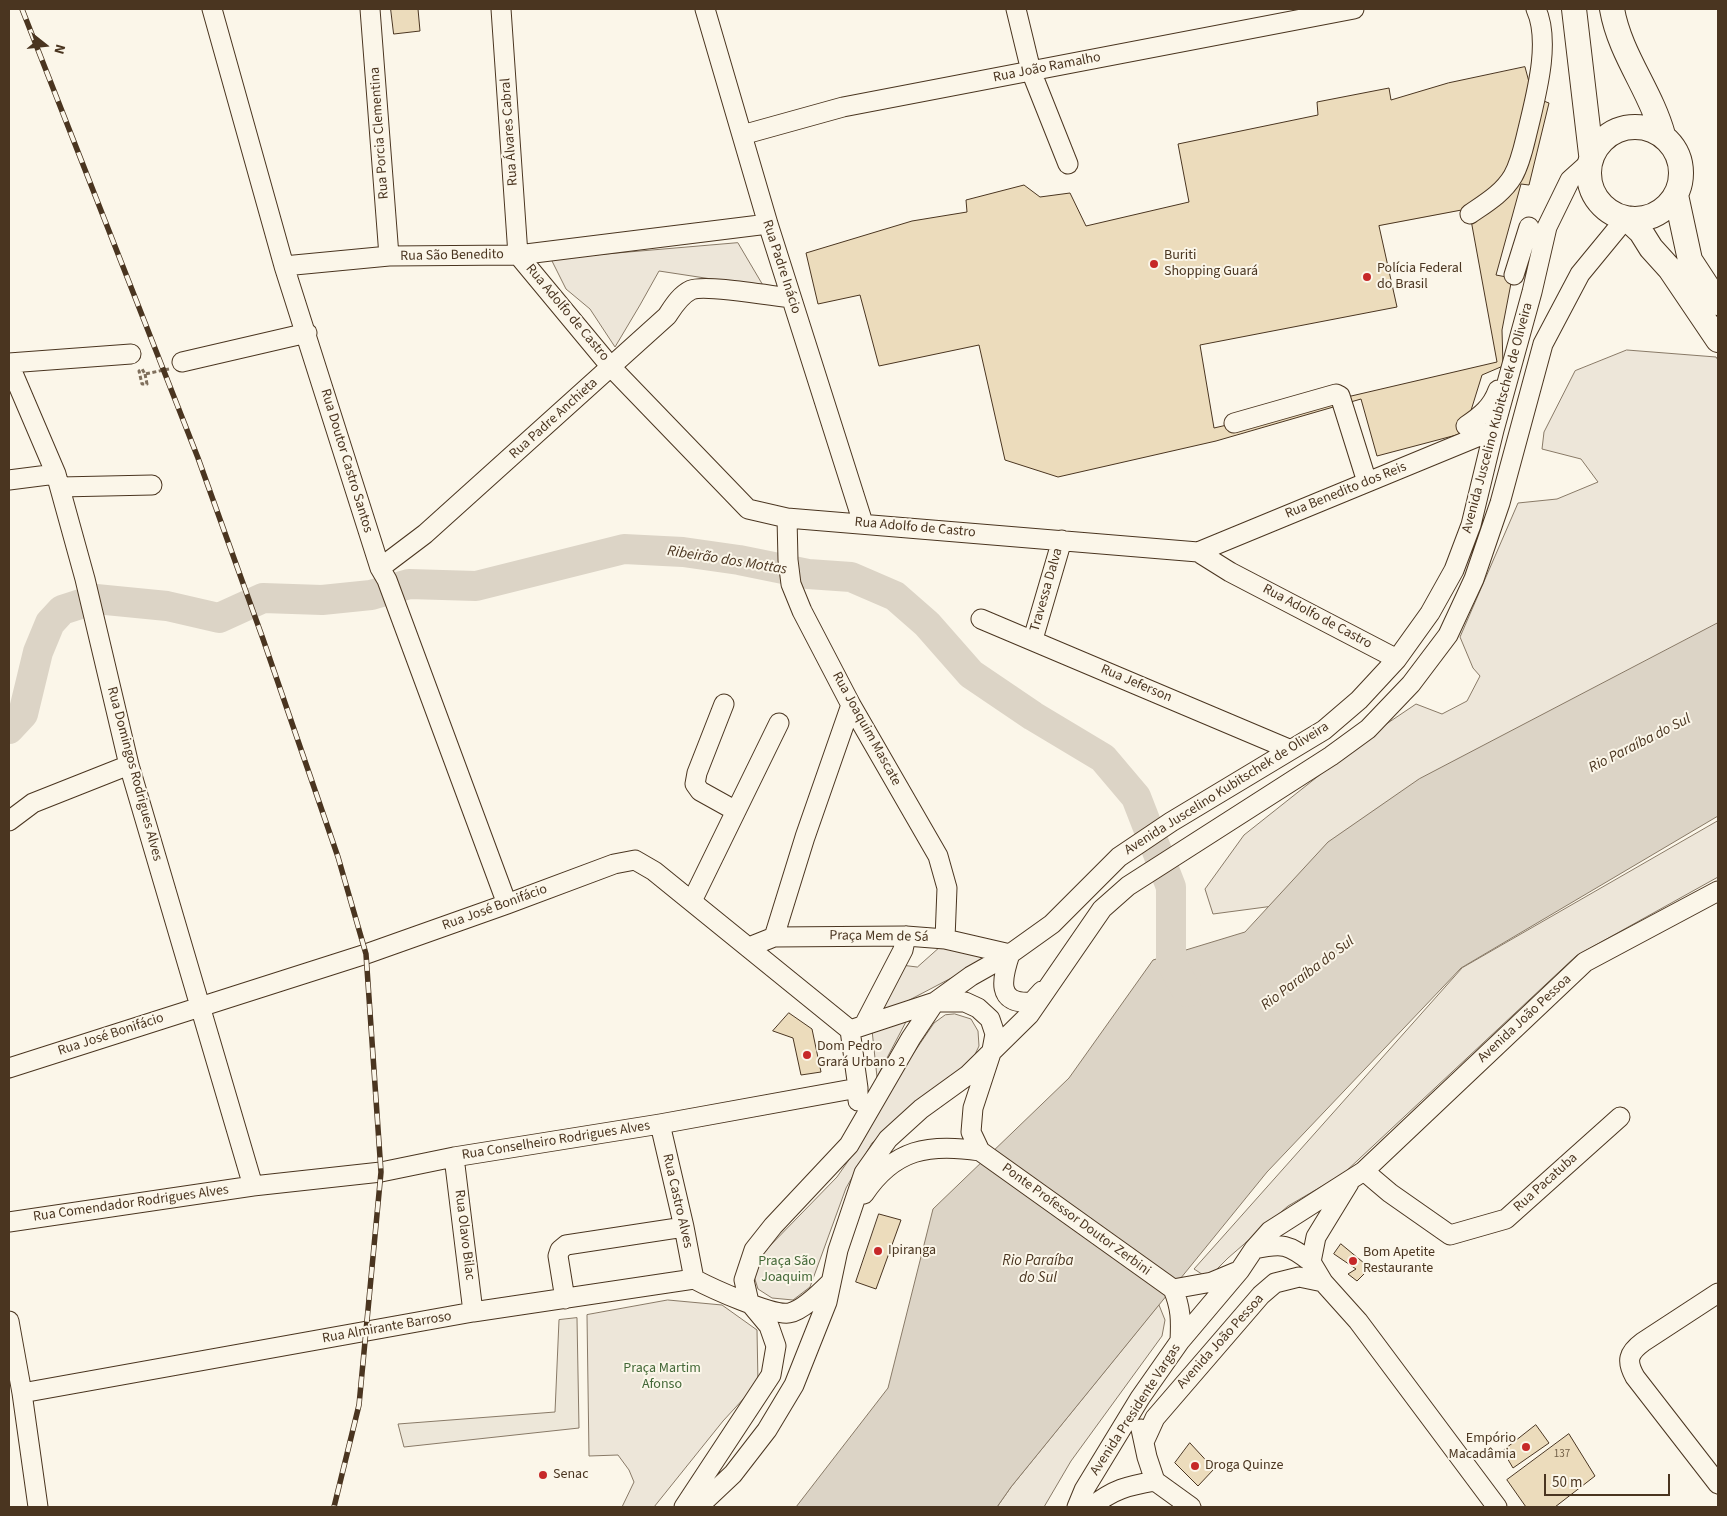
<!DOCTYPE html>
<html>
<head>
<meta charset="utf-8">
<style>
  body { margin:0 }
  #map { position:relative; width:1727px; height:1516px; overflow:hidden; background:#fbf6e9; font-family:"Source Sans 3",sans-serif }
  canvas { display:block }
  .frame { position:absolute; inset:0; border:10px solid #4a3520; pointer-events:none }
  .north { position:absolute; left:20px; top:20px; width:50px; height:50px; -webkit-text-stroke:4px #fbf6e9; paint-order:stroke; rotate:106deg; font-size:14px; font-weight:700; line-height:20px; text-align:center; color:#4a3520 }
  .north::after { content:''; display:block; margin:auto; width:18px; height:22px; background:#4a3520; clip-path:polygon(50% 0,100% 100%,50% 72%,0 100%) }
  .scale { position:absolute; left:1544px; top:1474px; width:126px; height:22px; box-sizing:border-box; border:2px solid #4a3520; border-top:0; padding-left:6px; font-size:15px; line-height:18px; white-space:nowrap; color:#4a3520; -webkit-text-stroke:4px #fbf6e9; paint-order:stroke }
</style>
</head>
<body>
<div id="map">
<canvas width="1727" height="1516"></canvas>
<div class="frame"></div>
<div class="north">N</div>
<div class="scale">50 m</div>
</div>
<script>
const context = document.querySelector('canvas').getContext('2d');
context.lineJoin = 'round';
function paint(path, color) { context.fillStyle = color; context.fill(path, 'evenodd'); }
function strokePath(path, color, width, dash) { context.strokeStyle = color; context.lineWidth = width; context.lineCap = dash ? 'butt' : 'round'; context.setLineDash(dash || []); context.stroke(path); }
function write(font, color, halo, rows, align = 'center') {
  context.font = font + ' "Source Sans 3",sans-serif'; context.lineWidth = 4; context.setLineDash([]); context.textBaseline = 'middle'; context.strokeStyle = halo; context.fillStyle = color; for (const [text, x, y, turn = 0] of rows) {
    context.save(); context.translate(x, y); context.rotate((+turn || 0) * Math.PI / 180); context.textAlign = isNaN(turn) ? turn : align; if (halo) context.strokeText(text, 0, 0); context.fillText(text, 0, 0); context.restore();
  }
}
const green = new Path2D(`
  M738 243 764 287 659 271 640 305 615 347 590 309 566 289 551 259Z
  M1627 350 1716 357 1718 360V639L1281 905 1213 914 1205 889 1244 835 1370 735 1416 704 1442 714 1467 701 1480 676 1473 668 1460 637 1518 503 1557 499 1598 482 1581 459 1542 449 1544 432 1575 371Z
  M1718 821V877L1576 956 1343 1174 1288 1206 1228 1258 1208 1278 1194 1269 1462 968Z
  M946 942 993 956 879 1016 901 965 917 967Z
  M955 1014 971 1019 978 1031 979 1046 970 1065 872 1143 846 1188 810 1287 793 1300 772 1298 758 1289 753 1273 762 1254 837 1177 864 1138 898 1076 934 1023 945 1015Z
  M908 1018 877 1077 872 1030Z
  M668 1300 722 1305 757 1330 758 1383 723 1421 654 1507H622L634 1482 629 1470 618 1455 589 1456 587 1315Z
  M1159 1305 1165 1320 1162 1336 1071 1461 1044 1507H997L1011 1487Z`);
paint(green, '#ede6d9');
strokePath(green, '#887966', 1);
const parking = new Path2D(`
  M577 1318 579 1428 404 1447 398 1424 555 1412 559 1320Z`);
paint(parking, '#ede7d9');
strokePath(parking, '#887966', 1);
const water = new Path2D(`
  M1718 623V816L1461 968 1267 1172 1011 1487 997 1507H796L888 1388 933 1209 1069 1078 1153 960 1245 932 1328 842 1419 779Z`);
paint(water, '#dcd4c6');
strokePath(water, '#887966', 1);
strokePath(new Path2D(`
  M9 729 23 714 38 652 50 623 62 610 96 599 167 606 219 618 263 598 322 600 371 595 409 584 476 586 624 549 683 552 739 560 808 574 851 577 895 596 927 624 971 674 1033 716 1103 758 1136 797 1171 887V962L1187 992`), '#dcd4c6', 30);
const building = new Path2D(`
  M391 9H418L420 31 394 34Z
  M1525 67 1533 97 1549 103 1529 185 1521 184 1496 275 1512 278 1502 330 1503 366 1482 375 1464 433 1377 456 1361 399 1216 441 1058 477 1005 460 979 345 879 366 860 295 818 304 806 253 912 221 967 212 966 200 1024 185 1040 197 1070 193 1086 226 1189 202 1178 144 1318 115 1317 102 1389 88 1391 100 1448 83Z
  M1469 209 1497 362 1214 428 1200 345 1397 307 1379 226Z
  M789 1013 812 1029 821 1072 801 1075 793 1038 773 1031Z
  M879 1214 901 1220 876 1289 856 1282Z
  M1341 1244 1370 1268 1357 1281 1348 1274 1356 1269 1334 1254Z
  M1536 1425 1549 1443 1513 1468 1503 1451Z
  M1569 1434 1595 1476 1555 1507H1526L1507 1480Z
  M1190 1443 1214 1469 1198 1486 1175 1463Z`);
paint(building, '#ecdcbc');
strokePath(building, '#4a3520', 1);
const minor = new Path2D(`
  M212 9 284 266 380 568 387 580 507 904
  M370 9 389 256
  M501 9 518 255 611 367 748 509 787 518 1198 552 1230 572 1397 659
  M705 9 768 224 863 523
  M1016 9 1031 71 1068 164
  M742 135 843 107 1354 9
  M1470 214C1486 203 1503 193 1513 176 1521 162 1524 145 1528 129 1536 95 1551 42 1536 9
  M284 266 389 256 518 255 768 224
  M1514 275 1529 227
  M182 362 307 333
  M9 363 131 354
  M9 364 56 474 85 579 129 765 253 1186
  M1234 423 1336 394 1340 396 1367 482
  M1466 426C1481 416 1492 407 1498 390
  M9 480 56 474
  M60 487 152 485
  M787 518 788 560 791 584 802 611 851 705 938 856 947 888 945 939
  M1198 552 1494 430
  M380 568 425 534 667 316C673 307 680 295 691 290 705 284 772 296 791 298
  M981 619 1291 750
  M1033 639 1062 540
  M724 704 697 773 695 784 700 791 736 811
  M9 821 33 803 129 765
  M692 901 779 723
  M774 937 805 837 851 705
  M749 947 774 937 906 936 945 939 1010 954C1002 978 995 1005 1032 1002L1042 991
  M864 1025 903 950 906 936
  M850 1030 858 1088V1101
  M9 1068 366 954 507 904 614 864 635 860 654 871 850 1030 935 1002H965L978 1008 990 1019 995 1034 992 1050 973 1108 971 1132 980 1151
  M660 1124 684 1227 694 1279
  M454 1157 473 1312
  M1364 1171 1390 1193 1450 1235 1506 1219 1620 1117
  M1349 1183 1316 1237 1311 1262 1323 1282 1358 1321 1497 1507
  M864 1194C894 1149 929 1143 980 1151L1173 1289
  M9 1222 253 1186 381 1172 454 1157 660 1124 858 1088
  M1254 1249C1283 1243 1288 1244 1311 1262
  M1173 1289 1212 1282 1236 1272
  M1173 1289C1181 1308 1181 1320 1180 1341
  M1718 1293 1643 1342C1628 1353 1626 1361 1635 1377L1718 1484
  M565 1299 558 1256 560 1250 566 1245 684 1227
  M9 1321 22 1393 38 1507
  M22 1393 473 1312 694 1279C711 1288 772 1316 789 1313 802 1311 821 1292 830 1283
  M1141 1429 1147 1457 1155 1481
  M1144 1442 1155 1418 1261 1295 1275 1283 1299 1277 1323 1282
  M1155 1481 1191 1507
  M684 1507 771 1375 776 1346 769 1326 749 1302 744 1280 754 1250 773 1226 849 1145 911 1038 935 1002 971 976 1010 954 1052 924 1119 857 1171 822 1324 730 1359 700 1397 659 1430 613 1454 570 1471 525 1494 430 1532 292 1547 227 1570 180 1590 162
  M698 1507 733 1474 767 1430 794 1385 827 1302 838 1250 864 1173 888 1139 921 1109 968 1075 1029 1015 1102 909 1128 886 1331 756 1368 729 1411 684 1448 635 1474 579 1500 503 1543 344 1580 274 1626 218
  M1077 1507 1084 1490 1140 1398 1180 1341 1240 1270 1254 1249 1270 1231 1364 1171 1585 962 1718 891
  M1091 1507C1114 1489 1127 1486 1155 1481`);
const major = new Path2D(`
  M1574 9 1591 154
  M1612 9C1620 55 1651 91 1663 135
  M1589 173a46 46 0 1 1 92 0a46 46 0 1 1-92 0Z
  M1676 195 1690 260 1718 303
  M1626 218 1641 232 1651 248 1670 269 1718 340`);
strokePath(minor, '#4a3520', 21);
strokePath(major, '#4a3520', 26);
strokePath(new Path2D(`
  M145 374 147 384H142L139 371 142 369 145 374 169 369`), '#7f6f5c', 3, [4, 2.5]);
strokePath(minor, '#fbf6e9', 19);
strokePath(major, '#fbf6e9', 24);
const rail = new Path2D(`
  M22 9 198 458 263 639 338 857 366 954 381 1172 359 1405 334 1507`);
strokePath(rail, '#4a3520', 5.5);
strokePath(rail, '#fbf6e9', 4, [11]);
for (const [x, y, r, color] of [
  [1154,264,5,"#c62828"],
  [1367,277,5,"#c62828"],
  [807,1055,5,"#c62828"],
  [878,1251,5,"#c62828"],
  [1353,1261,5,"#c62828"],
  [1526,1447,5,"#c62828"],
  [1195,1466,5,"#c62828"],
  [543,1475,5,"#c62828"]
]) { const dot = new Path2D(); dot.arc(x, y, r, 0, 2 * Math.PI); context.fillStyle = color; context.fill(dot); strokePath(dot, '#fbf6e9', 2); }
write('11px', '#725f47', null, [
  ["137",1562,1455]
]);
write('14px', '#4a3520', '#fbf6e9', [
  ["Rua João Ramalho",1047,68,-11],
  ["Rua Álvares Cabral",510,132,-94],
  ["Rua Porcia Clementina",380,133,-94],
  ["Rua São Benedito",452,256,-1],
  ["Rua Padre Inácio",781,267,72],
  ["Rua Adolfo de Castro",567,313,50],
  ["Avenida Juscelino Kubitschek de Oliveira",1498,418,-75],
  ["Rua Padre Anchieta",554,419,-42],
  ["Rua Doutor Castro Santos",346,461,73],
  ["Rua Benedito dos Reis",1346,491,-22],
  ["Rua Adolfo de Castro",915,528,5],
  ["Travessa Dalva",1047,590,-74],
  ["Rua Adolfo de Castro",1317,617,28],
  ["Rua Jeferson",1136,684,23],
  ["Rua Joaquim Mascate",866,729,61],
  ["Rua Domingos Rodrigues Alves",134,774,75],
  ["Avenida Juscelino Kubitschek de Oliveira",1227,789,-32],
  ["Rua José Bonifácio",495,908,-20],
  ["Praça Mem de Sá",879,937,1],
  ["Avenida João Pessoa",1525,1019,-43],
  ["Rua José Bonifácio",111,1035,-18],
  ["Rua Conselheiro Rodrigues Alves",556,1141,-9],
  ["Rua Pacatuba",1546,1183,-42],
  ["Rua Castro Alves",677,1201,77],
  ["Rua Comendador Rodrigues Alves",131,1204,-8],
  ["Ponte Professor Doutor Zerbini",1076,1220,36],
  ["Rua Olavo Bilac",464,1235,83],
  ["Rua Almirante Barroso",387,1328,-10],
  ["Avenida João Pessoa",1221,1342,-48],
  ["Avenida Presidente Vargas",1136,1410,-57]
]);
write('14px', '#4a3520', '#fbf6e9', [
  ["Buriti",1164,256],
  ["Shopping Guará",1164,272],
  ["Polícia Federal",1377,269],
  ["do Brasil",1377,285],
  ["Dom Pedro",817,1047],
  ["Grará Urbano 2",817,1063],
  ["Ipiranga",888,1251],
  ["Bom Apetite",1363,1253],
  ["Restaurante",1363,1269],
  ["Empório",1516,1439,"right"],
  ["Macadâmia",1516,1455,"right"],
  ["Droga Quinze",1205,1466],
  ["Senac",553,1475]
], 'left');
write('14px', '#436837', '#fbf6e9', [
  ["Praça São",787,1262],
  ["Joaquim",787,1278],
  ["Praça Martim",662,1369],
  ["Afonso",662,1385]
]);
write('italic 15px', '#4a3520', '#fbf6e9', [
  ["Ribeirão dos Mottas",727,561,9],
  ["Rio Paraíba do Sul",1640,744,-27],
  ["Rio Paraíba do Sul",1308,974,-37],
  ["Rio Paraíba",1038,1262],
  ["do Sul",1038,1279]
]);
</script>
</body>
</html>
